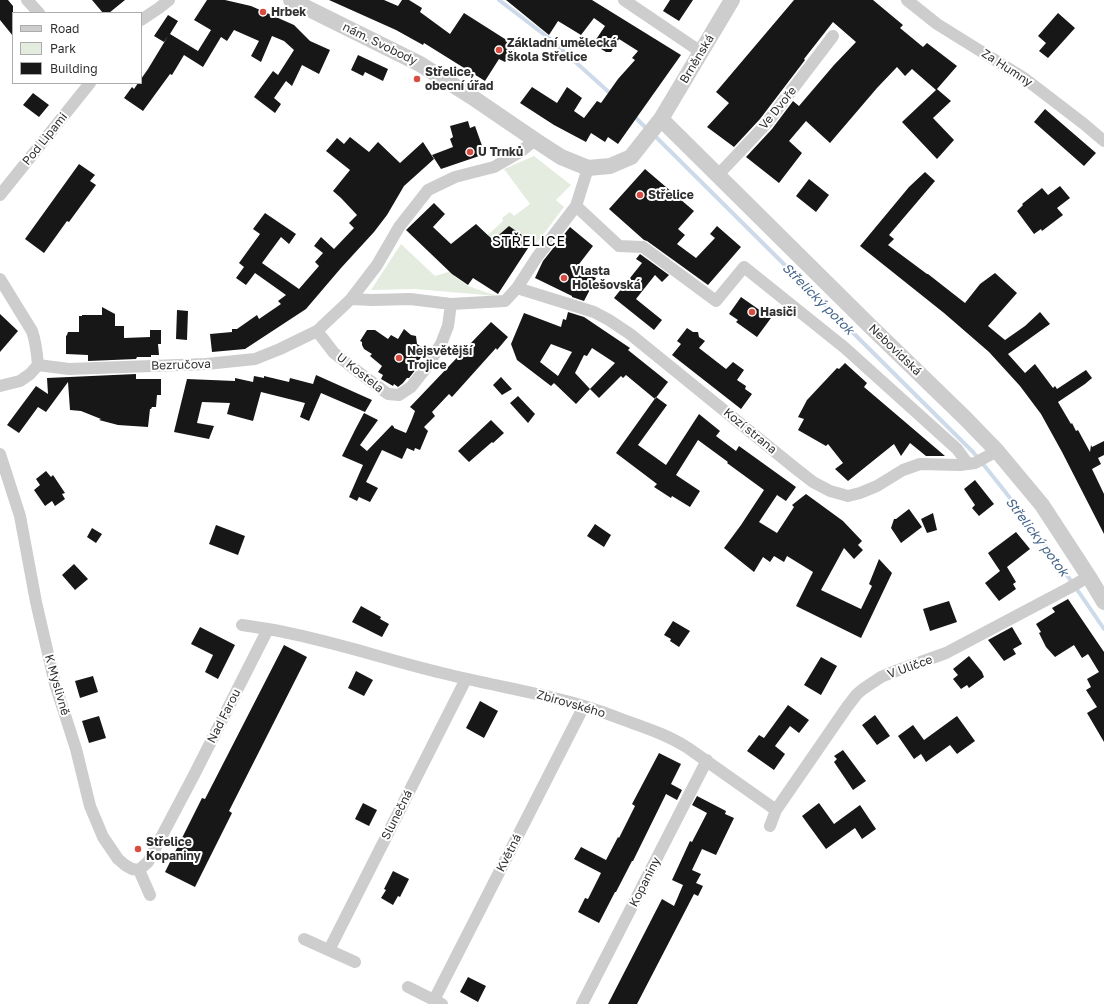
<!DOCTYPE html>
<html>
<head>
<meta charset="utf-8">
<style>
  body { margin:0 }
  #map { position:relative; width:1104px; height:1004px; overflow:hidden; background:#fff; font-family:"Golos Text",sans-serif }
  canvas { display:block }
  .legend { position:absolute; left:12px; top:12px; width:130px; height:72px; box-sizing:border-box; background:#fff; border:1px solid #acacac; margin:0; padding:5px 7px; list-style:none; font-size:12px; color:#303030 }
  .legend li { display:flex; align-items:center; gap:8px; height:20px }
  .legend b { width:20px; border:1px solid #acacac }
</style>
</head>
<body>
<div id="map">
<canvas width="1104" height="1004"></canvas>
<ul class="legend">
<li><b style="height:5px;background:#cdcdcd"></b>Road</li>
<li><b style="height:11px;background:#e4ecdf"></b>Park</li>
<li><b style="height:11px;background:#171717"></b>Building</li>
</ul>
</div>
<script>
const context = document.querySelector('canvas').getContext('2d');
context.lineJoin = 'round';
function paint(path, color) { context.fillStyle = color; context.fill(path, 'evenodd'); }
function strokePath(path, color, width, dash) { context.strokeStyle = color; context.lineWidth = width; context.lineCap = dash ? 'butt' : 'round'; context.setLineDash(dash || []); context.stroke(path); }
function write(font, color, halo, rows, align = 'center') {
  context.font = font + ' "Golos Text",sans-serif'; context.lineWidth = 4; context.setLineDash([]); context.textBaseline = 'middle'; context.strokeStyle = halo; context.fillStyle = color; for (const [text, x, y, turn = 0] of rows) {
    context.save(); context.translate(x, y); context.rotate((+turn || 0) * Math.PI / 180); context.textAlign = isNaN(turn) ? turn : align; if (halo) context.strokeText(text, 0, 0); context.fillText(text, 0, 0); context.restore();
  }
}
paint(new Path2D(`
  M534 156 571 185 556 200 564 207 536 244 509 226 454 276 468 286 497 296 415 289 371 290 401 244 435 276 448 272 503 221 502 218 510 212 514 216 530 204 504 169Z`), '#e4ecdf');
strokePath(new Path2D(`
  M499 0 550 39 612 95
  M633 115 648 130
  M653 134 973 452C1020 508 1063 568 1104 629`), '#cddaea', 4);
paint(new Path2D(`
  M0 0H8L13 6V36L0 20Z
  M92 0H125L109 13H103Z
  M207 0H225L251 6 294 25 310 41 330 50 319 74 302 65 292 86 286 81 274 98 281 104 275 113 254 97 273 71 278 75 294 50 284 41 272 36 261 62 251 56 259 41 234 30 227 41 221 37 203 67 184 55 172 75 170 74 143 111 124 98 132 87 134 89 138 83H141V79L148 69 168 36 164 42 154 36 168 15 178 21 170 34 198 51 211 30 194 20Z
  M329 0H384L398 6 402 0H409L422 8 420 12 450 34 464 13 516 46 505 62 499 59 485 81 424 43 423 45 396 30Z
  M506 0H592L681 55 618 144 608 137 605 142 591 133 586 142 554 125 520 103 532 87 557 103 567 87 582 98 574 111 584 118 597 101 601 103 618 79 635 60 632 58 638 51 619 39 611 52H606L593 44 605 26 594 18 581 35 558 21 549 35Z
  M670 0H693L679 21 663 11Z
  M794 0H873L903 25 900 28 923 47 927 43 957 66 937 89 951 101 933 118 954 140 937 159 902 122 936 90 912 69 905 76 897 67 877 88 830 143 806 121 789 141 802 153 779 183 746 157 772 129 793 101 799 106 834 65 856 42 833 22 804 59 805 60 760 119 734 147 707 127 729 103 716 92Z
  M1058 13 1075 28 1048 58 1039 51 1046 43 1038 36Z
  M358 55 388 69 383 81 365 72 363 76 351 70Z
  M33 93 49 105 39 117 23 105Z
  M1045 109 1096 153 1084 166 1034 122Z
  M468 121 470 128 475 126 485 154 441 169 432 155 453 147 450 139 453 137 450 126Z
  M350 137 369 152 378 142 400 163 423 142 434 159 404 186 387 215 374 232 341 268 306 309 245 349 212 352 210 334 232 332V329H237L257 315 259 319 281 304 278 301 286 295 255 273 246 285 236 278 244 267 239 263 260 234 253 229 265 213 296 234 289 244 281 237 262 263 299 289 319 266 315 262 323 253 314 246 321 237 334 249 354 228 349 223 357 215 341 198 333 191 350 170 326 151 337 138 344 144Z
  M79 164 95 175 90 181 96 185 69 222 67 221 44 253 25 239Z
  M645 169 694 211 678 229 685 235 677 244 696 258 715 238 710 234 717 226 741 247 708 285 647 241 644 240 609 209Z
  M925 172 935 181 889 235 894 239 888 245 927 274H928L965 303 980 284 995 273 1017 293 988 326 1005 340 1025 326 1040 312 1050 324 1008 354 1025 373 1035 364 1053 388 1055 386 1057 389 1086 370 1092 378 1085 384 1058 402 1071 424 1072 423 1076 431 1078 430 1090 452 1091 445 1092 447 1104 441V455L1098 458 1101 464 1092 469 1104 494V534L1062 452 1041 414 1020 386 989 352 944 313 860 246 909 187Z
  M809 179 829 195 816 212 796 196Z
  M1060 186 1070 198 1057 208 1063 215 1042 231 1041 229 1034 234 1017 211 1023 205 1022 204 1042 188 1048 195Z
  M434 203 445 214 433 227 451 244 476 224 493 240 509 226 532 242 498 294 473 278 468 285 452 274 406 230Z
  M570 227 593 246 576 268 596 278 584 301 572 297V296L535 278 543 261Z
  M640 254 669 275 662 282 655 275 636 299 662 320 654 330 614 298 642 263 636 259Z
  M741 297 771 318 757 337 736 322 738 320 729 314Z
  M102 307 115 314V326H124V338L150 337V330H161V344H158L159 355H151V357H137L136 359 88 361V355L66 354V336L67 335 68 332H79V316H82V315H102Z
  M177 310 188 311 187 340 176 339Z
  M568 312 584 317 630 348 628 350 668 382 655 399 626 375 623 378 621 376 599 398 590 389 576 404 554 383 556 381 551 386 517 360 511 344 524 313 561 327 563 319 566 320ZM551 344 572 352 558 376 540 362ZM592 348 615 363 590 389 575 373 584 355 587 356Z
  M0 314 18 331 0 352Z
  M491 322 508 337 497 350 496 348 452 397 449 394 432 412 435 416 424 427 428 431 420 450 415 448 414 451 407 448 402 459 382 450 366 482 378 488 370 502 359 497 357 501 349 497 363 465 342 456 356 428 364 413 378 420 360 445 367 451 392 425 394 427V428L406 433 412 419 413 420 412 419 415 411 410 407Z
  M687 328 693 332H698L699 337 705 341 699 348 726 369 733 362 744 370 737 380 746 386 745 389 752 394 741 409 672 355 681 344 677 341Z
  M404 329 411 335 416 336 417 344 426 350 419 360 420 364 409 378H407L403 383 398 387 394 384 393 386 381 379 383 375 378 372 382 366 370 356 372 354 364 349 362 345V342L360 341 367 330H375L388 339 391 335 398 339Z
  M845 363 867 383 864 387 945 456H926L910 443 901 456 894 444 848 481 835 469 843 463 828 444 826 446 798 430 804 419 798 417 807 400 837 368 839 369Z
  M136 374V379H161V395H157L156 407H152L151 409H150L148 427 118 425 99 420 101 419 81 411 70 410 68 382 46 412 38 407 19 433 7 425 36 386 48 394 47 378Z
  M316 375 372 400 365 412 321 393 309 421 300 417 305 403 261 392 253 421 227 414 230 403 202 402 197 423 214 426 209 439 174 432 187 379 235 381V378L253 382 254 376 264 378V376L289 382 290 378 313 384Z
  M501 377 512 389 502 395 493 385Z
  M518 396 535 414 528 423 510 403Z
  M656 397 667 405 638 445 666 465 699 414 720 431 716 436 736 451 739 446 796 487 786 501 777 495 759 522 777 533 794 507 792 505 806 494 843 521 862 541 858 545 863 550 854 559 844 548 821 590 861 609 872 586 869 584 879 559 892 573 861 638 796 606 813 572 787 556 784 562 774 556 770 562 763 557 754 572 724 548 741 525 764 490 727 463 728 462 698 440 676 475 700 491 690 507 672 496 671 498 654 487 657 484 616 453Z
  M491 420 504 433 493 443 492 442 469 462 458 451Z
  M46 471 51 477 53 475 65 493 62 494 65 499 55 506 52 501 45 506 34 490 40 485 36 479Z
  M975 480 994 504 979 516 972 508 975 505 964 489Z
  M909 509 922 527 901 543 891 528 894 519H896Z
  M933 513 937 530 927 533 921 519Z
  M595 524 611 535 604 547 587 536Z
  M216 525 245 536 238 555 209 544Z
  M92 528 102 534 96 543 87 537Z
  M1016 532 1030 549 1007 567 1016 582 1013 584 1016 589 999 601 985 583 1000 571 988 553Z
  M74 564 88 579 75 590 62 575Z
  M1068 599 1104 652V742L1087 713 1097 707 1086 690 1091 687 1087 679 1099 672 1088 654 1082 658 1074 645 1055 657 1046 647 1039 633 1041 632 1036 624 1055 612 1052 608Z
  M949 601 957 622 930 631 923 609Z
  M361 606 381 617 380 619 389 624 382 637 352 622Z
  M673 621 690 631 679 647 670 641 671 639 664 635Z
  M200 627 235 645 218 679 205 672 213 655 191 644Z
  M1012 627 1022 644 1013 649 1016 654 1004 661 988 640Z
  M284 645 307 657 229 811 232 813 195 887 165 872 202 798 205 799Z
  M969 656 982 672 984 677 969 688 967 685 961 689 953 679 958 675 953 669Z
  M821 657 837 666 821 695 804 685Z
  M356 671 373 680 364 696 348 688Z
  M93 676 98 692 80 698 75 681Z
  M480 701 498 711 484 738 466 728Z
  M788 705 809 720 799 733 790 726 775 746 785 754 774 770 747 751 759 735 764 738Z
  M875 715 890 736 877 745 862 725Z
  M99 716 106 738 89 743 82 721Z
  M957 716 975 741 957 754 950 745 926 762 921 754 914 759 898 736 913 725 924 740Z
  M843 750 866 781 853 790 834 762 837 759 834 756Z
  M659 753 681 764 671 784 682 790 677 800 666 794 633 861H632L616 892H615L599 923 578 912 585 898 588 899 601 873 574 859 581 847 606 860 618 837 619 838 635 806 632 804Z
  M697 796 726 811 725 814 734 818 716 855 702 849 692 870 701 874 696 883 703 886 698 896 694 894 637 1004H608L662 899 674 906 683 885 672 880 690 841 692 842 707 813 692 805Z
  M363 803 377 810 369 826 355 819Z
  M819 803 834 824 860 805 876 829 862 839 855 828 826 849 802 816Z
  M393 871 409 879 400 897 398 896 393 905 381 898 386 890 384 889Z
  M468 977 486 986 478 1002 460 992Z`), '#171717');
strokePath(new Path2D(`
  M27 0 39 13
  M624 0 701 52
  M907 0 937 24 1024 78 1084 124 1104 141
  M141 20 159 8 169 0
  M718 175 766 124 833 36
  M0 195 90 83
  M576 206 588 168
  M0 279 32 331C36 342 37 353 38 365
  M517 288 594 312 609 320 630 334 795 468 813 482 830 491 848 496 860 493 877 486 903 470 920 464 960 465 975 463 997 451
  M351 299 372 300 410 299 451 304 505 301 517 288 537 257 576 206 619 246 643 247 716 301 744 267 845 348 957 449 968 464
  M317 331 334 353 361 374 388 394 399 395 411 387 426 368 441 344 448 326 451 304
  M38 365 69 369 206 364 255 359 280 349 317 331 351 299 377 265 399 227 428 190 455 177 494 167 520 152 535 140
  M0 386 20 381 30 374 38 365
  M0 454 20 516 36 602 55 684 76 749 90 806 103 837 118 859 125 865 132 869 139 870
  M242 625 268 629
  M770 826 776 810 847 707 857 694 863 689 881 677 893 672 946 653 1069 588 1081 581 1089 577
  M139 870 148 862 193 777 268 629C327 639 384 659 442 673 489 685 537 692 584 706 597 710 611 715 624 720 646 728 668 735 688 748L776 810
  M139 870 150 895
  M304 939 355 962
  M329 950 466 679
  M408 987 442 1004
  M434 1000 584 706
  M582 1004 707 760`), '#cdcdcd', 12);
strokePath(new Path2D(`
  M291 0 420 64 472 97 535 140 561 157 588 168 610 166 631 157 661 119 732 0
  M661 119 869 325 965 418 997 451 1042 505 1089 577 1104 602`), '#cdcdcd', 16);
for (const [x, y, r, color] of [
  [263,12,4,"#d84d41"],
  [499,50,4,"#d84d41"],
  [417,79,4,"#d84d41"],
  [470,152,4,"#d84d41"],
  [640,195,4,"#d84d41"],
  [564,278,4,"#d84d41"],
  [752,312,4,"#d84d41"],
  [399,358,4,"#d84d41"],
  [138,849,4,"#d84d41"]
]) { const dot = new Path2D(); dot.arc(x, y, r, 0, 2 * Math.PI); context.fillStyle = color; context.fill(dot); strokePath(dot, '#fff', 1.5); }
write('bold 12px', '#303030', '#fff', [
  ["Hrbek",271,12],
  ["Základní umělecká",507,43],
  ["škola Střelice",507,57],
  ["Střelice,",425,72],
  ["obecní úřad",425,86],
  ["U Trnků",478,152],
  ["Střelice",648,195],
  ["Vlasta",572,271],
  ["Holešovská",572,285],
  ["Hasiči",760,312],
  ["Nejsvětější",407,351],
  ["Trojice",407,365],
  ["Střelice",146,842],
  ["Kopaniny",146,856]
], 'left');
write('12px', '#303030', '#fff', [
  ["nám. Svobody",380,44,26],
  ["Brněnská",697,59,-59],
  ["Za Humny",1007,68,33],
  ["Ve Dvoře",778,108,-51],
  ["Pod Lipami",45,139,-51],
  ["Nebovidská",895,350,44],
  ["Bezručova",181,365,-2],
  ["U Kostela",360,373,38],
  ["Kozí strana",750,431,39],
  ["V Uličce",910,667,-20],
  ["K Myslivně",57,685,74],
  ["Zbirovského",571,704,16],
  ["Nad Farou",224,716,-63],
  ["Slunečná",397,815,-63],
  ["Květná",509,853,-63],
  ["Kopaniny",645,882,-63]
]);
write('italic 13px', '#44658c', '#fff', [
  ["Střelický potok",818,299,45],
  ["Střelický potok",1037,537,53]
]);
context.letterSpacing = '1px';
write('14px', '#000', '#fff', [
  ["STŘELICE",529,242]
]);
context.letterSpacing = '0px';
</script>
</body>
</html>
